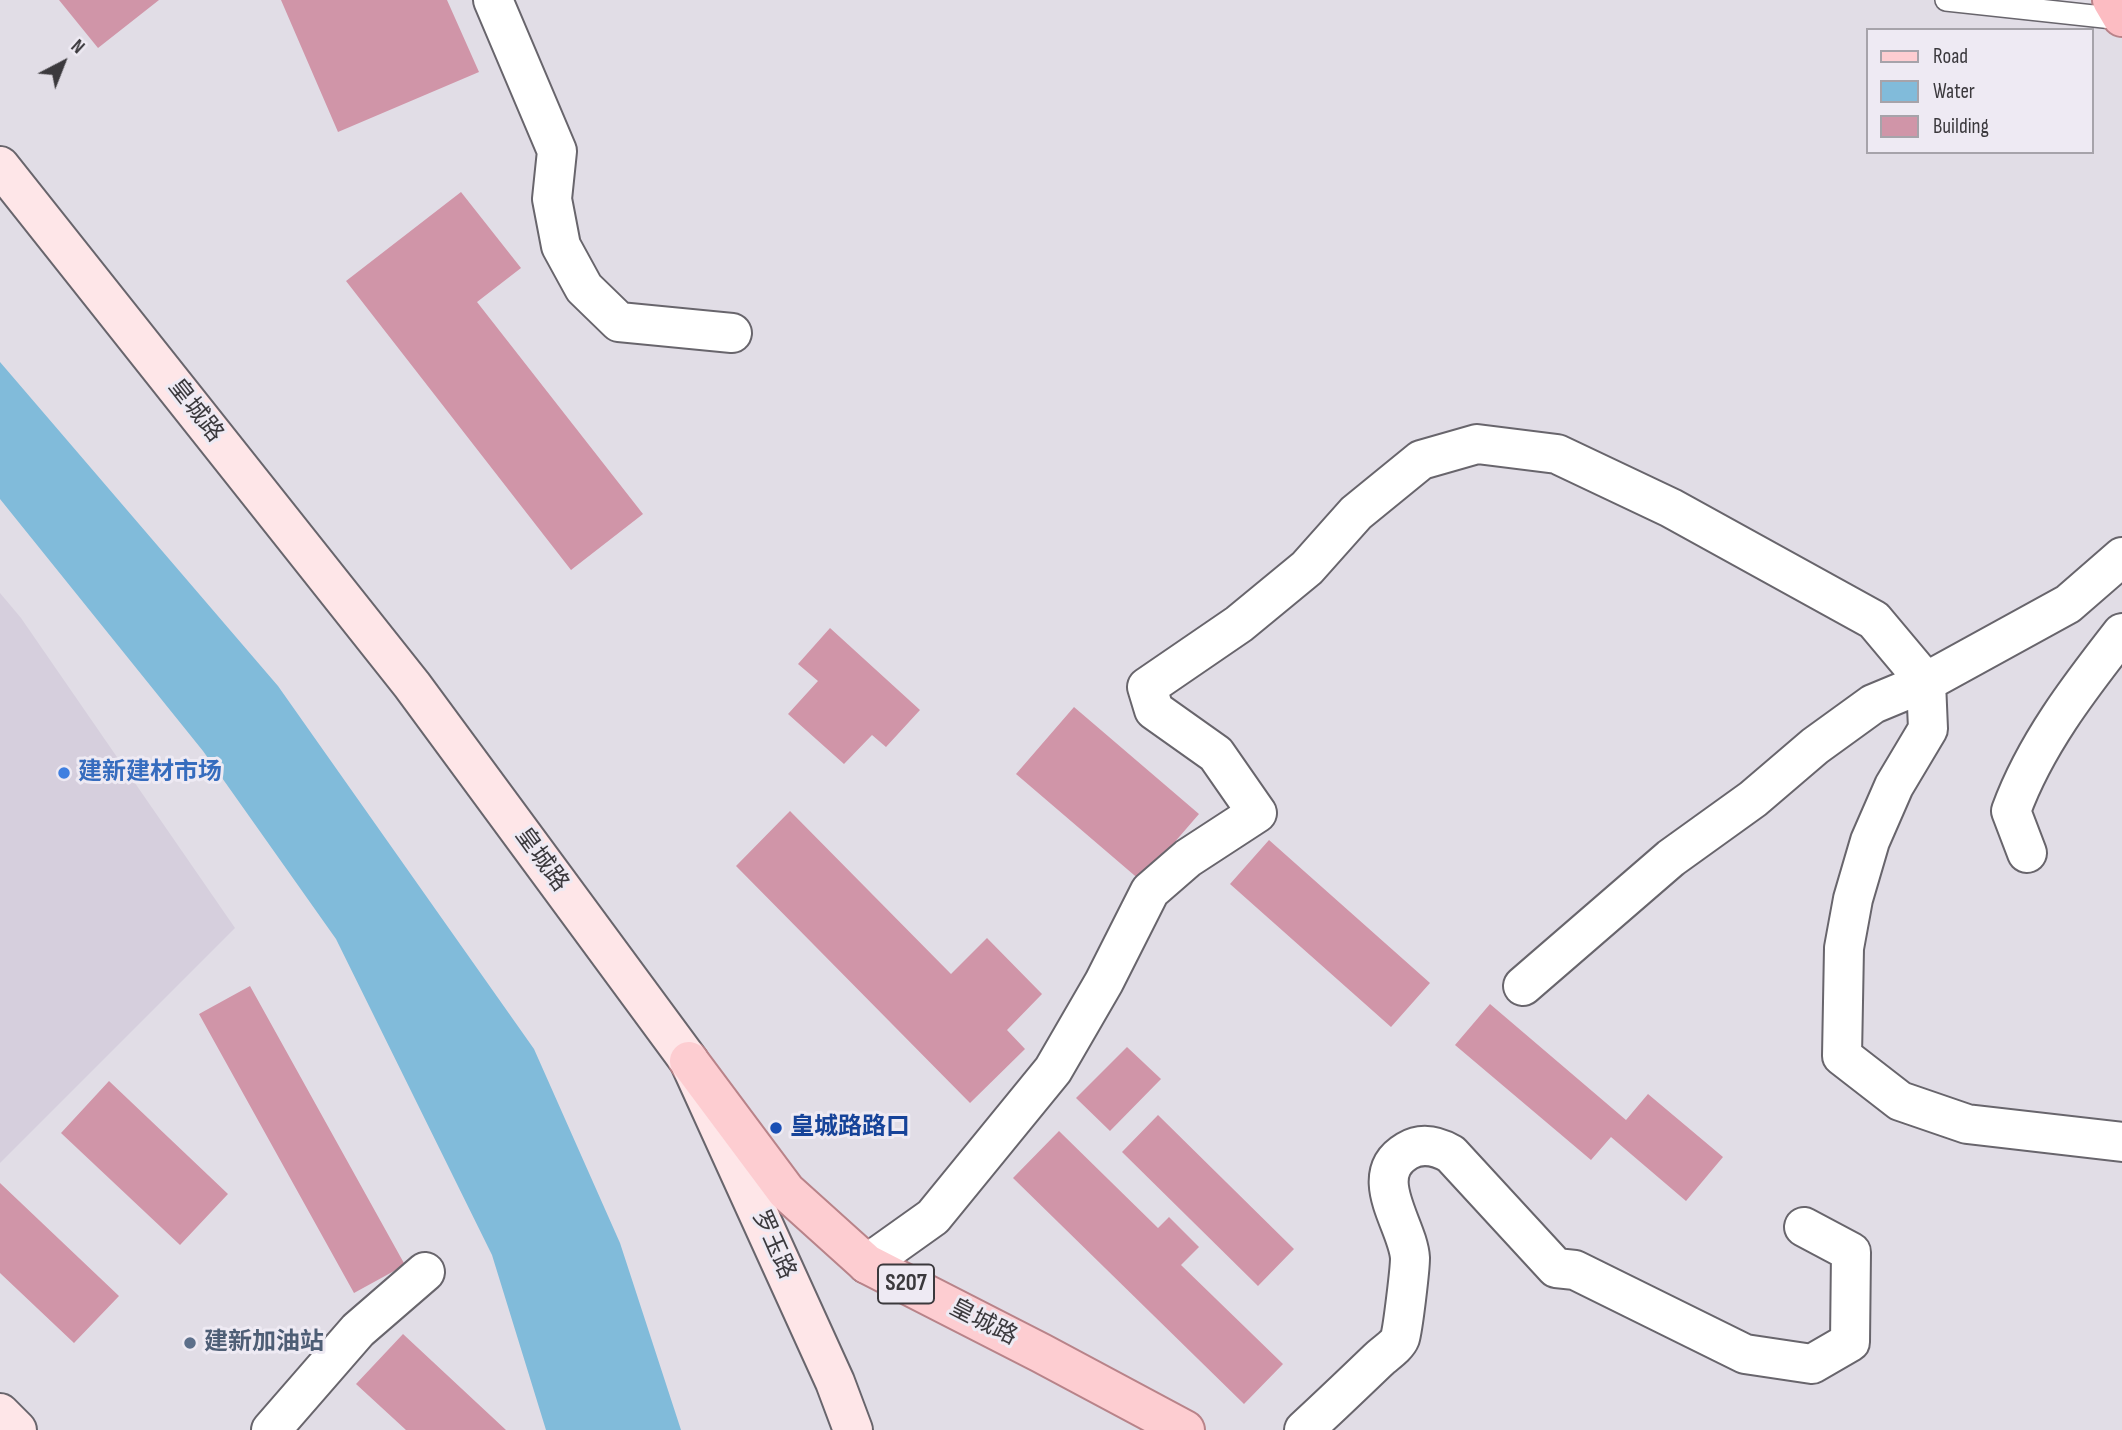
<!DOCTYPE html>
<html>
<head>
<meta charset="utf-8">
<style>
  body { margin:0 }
  #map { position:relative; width:2122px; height:1430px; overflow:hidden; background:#e1dde6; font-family:"Sofia Sans Condensed",sans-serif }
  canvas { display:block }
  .legend { position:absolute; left:1866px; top:28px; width:228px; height:126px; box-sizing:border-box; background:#eeeaf3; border:2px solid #a6a3aa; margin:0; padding:9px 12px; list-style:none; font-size:21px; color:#3b393d }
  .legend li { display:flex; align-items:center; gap:14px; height:35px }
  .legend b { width:35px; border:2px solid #a6a3aa }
  .north { position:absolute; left:28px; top:28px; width:70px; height:70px; -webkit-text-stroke:5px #eeeaf3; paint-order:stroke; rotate:42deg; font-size:19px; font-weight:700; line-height:28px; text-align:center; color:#3b393d }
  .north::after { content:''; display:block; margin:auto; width:24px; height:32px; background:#3b393d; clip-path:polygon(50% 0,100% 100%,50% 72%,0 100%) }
</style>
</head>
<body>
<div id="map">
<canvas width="2122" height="1430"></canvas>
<ul class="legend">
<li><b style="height:9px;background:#fdcdd1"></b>Road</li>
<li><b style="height:19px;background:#81bbda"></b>Water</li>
<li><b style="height:19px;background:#d095a8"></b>Building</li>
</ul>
<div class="north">N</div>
</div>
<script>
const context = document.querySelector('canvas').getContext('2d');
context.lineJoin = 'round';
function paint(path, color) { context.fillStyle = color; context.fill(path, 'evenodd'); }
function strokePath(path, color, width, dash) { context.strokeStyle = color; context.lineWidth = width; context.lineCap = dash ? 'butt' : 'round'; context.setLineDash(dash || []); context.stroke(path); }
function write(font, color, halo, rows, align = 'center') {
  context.font = font + ' "Sofia Sans Condensed","Noto Sans SC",sans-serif'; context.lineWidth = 6; context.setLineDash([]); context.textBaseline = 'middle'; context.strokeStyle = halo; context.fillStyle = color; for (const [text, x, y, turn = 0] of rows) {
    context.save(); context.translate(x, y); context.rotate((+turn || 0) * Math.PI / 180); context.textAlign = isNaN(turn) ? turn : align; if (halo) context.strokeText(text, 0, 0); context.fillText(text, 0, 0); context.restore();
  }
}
paint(new Path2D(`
  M0 593 21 618 235 928 0 1163Z`), '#d6cfdd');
paint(new Path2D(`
  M0 362 278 686 534 1049 620 1243 681 1430H546L492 1255 336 939 203 751 0 499Z`), '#81bbda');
paint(new Path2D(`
  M59 0H159L98 48Z
  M281 0H447L479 72 338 132Z
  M461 192 521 268 477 302 643 514 571 570 346 281Z
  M830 628 920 710 886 747 872 735 844 764 788 714 818 681 798 664Z
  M1074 707 1199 814 1141 881 1016 774Z
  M790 811 951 974 987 938 1042 994 1007 1030 1025 1049 970 1103 736 866Z
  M1269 840 1430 983 1391 1027 1230 884Z
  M250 986 405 1265 354 1293 199 1014Z
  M1490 1004 1626 1120 1648 1094 1723 1157 1686 1201 1611 1137 1591 1160 1455 1045Z
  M1127 1047 1161 1079 1110 1131 1076 1098Z
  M109 1081 228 1194 180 1245 61 1133Z
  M1158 1115 1294 1249 1258 1286 1122 1152Z
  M1059 1131 1158 1228 1169 1217 1199 1247 1181 1265 1283 1364 1244 1404 1013 1178Z
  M0 1183 119 1296 74 1343 0 1273Z
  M403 1334 506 1430H406L356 1384Z`), '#d095a8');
const service = new Path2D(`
  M1946 0 2122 19`);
const minor = new Path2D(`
  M493 0 557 151 552 199 561 246 584 288 619 322 732 333
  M2027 853 2011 811C2035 745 2079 688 2122 633
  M1523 986 1671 858 1753 799 1815 746 1873 704 1926 682 2068 604 2122 557
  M867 1264 933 1217 1053 1070 1104 982 1150 891 1188 858 1257 813 1216 754 1154 710 1147 687 1239 624 1307 568 1356 513 1421 460 1477 444 1557 454 1671 508 1874 620 1926 682 1928 729 1894 786 1870 841 1853 899 1844 948 1842 1056 1900 1101 1967 1124 2122 1142
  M271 1430 358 1330 425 1272
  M1304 1430C1329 1407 1353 1384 1378 1360 1384 1354 1397 1346 1400 1338 1403 1328 1410 1269 1410 1258 1408 1225 1365 1176 1407 1151 1422 1142 1437 1146 1451 1154L1556 1268 1575 1270 1745 1354 1812 1364 1850 1342 1851 1252 1804 1227`);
const secondary = new Path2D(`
  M0 166 412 685 689 1061 835 1382 853 1430
  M0 1413 17 1430`);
const primary = new Path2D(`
  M689 1061 786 1191 867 1264 1041 1353 1185 1430`);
const trunk = new Path2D(`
  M2112 0 2122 17`);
strokePath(service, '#68656c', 24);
strokePath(minor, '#68656c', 42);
strokePath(secondary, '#68656c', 42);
strokePath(primary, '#b88389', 42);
strokePath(trunk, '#b88389', 42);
strokePath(service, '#fff', 21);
strokePath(minor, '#fff', 38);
strokePath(secondary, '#fee6e8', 38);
strokePath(primary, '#fdcdd1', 38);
strokePath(trunk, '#fcbcc2', 38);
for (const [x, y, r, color] of [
  [64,773,7,"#3f7fe0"],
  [776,1128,7,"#1a4fb4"],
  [190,1343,7,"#5c6f8a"]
]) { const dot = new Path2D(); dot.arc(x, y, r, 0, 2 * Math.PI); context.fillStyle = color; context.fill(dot); strokePath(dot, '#eeeaf3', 2.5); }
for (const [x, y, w] of [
  [906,1284,56]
]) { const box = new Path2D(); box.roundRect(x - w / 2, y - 19.5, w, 39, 5); context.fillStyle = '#eeeaf3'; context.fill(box); strokePath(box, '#3b393d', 2); }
write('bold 23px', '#3b393d', null, [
  ["S207",906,1284]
]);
write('24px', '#3b393d', '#eeeaf3', [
  ["皇城路",195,411,52],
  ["皇城路",541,860,54],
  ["罗玉路",773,1245,66],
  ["皇城路",983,1323,27]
]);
write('bold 24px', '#366cbe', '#eeeaf3', [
  ["建新建材市场",78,773]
], 'left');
write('bold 24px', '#164399', '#eeeaf3', [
  ["皇城路路口",790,1128]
], 'left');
write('bold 24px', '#4e5e75', '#eeeaf3', [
  ["建新加油站",204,1343]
], 'left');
</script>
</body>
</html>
